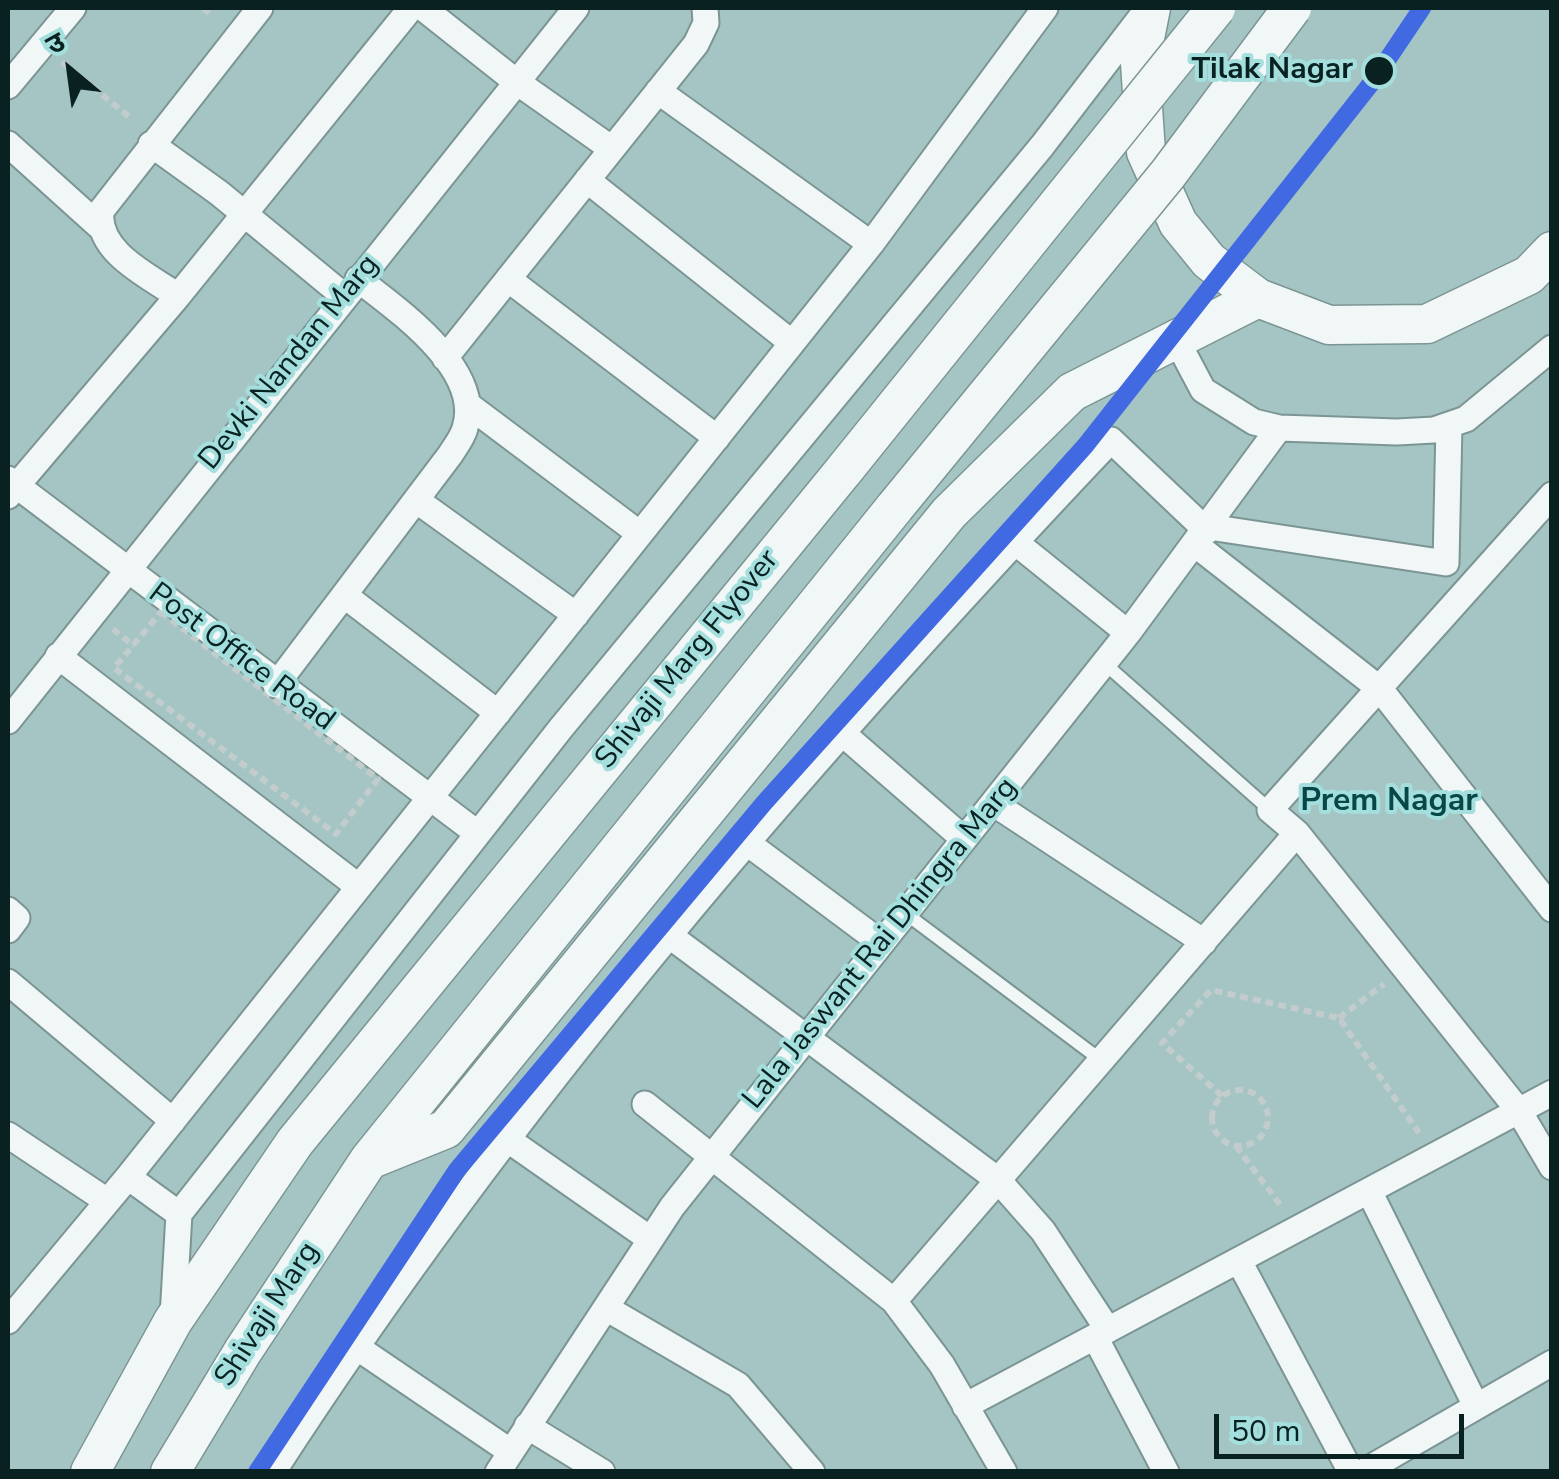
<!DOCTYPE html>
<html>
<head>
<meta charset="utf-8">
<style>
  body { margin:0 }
  #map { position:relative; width:1559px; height:1479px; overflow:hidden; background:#a4c5c3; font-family:"Nunito Sans","Noto Sans Devanagari",sans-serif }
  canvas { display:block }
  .frame { position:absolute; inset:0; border:10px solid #092121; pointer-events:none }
  .north { position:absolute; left:20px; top:20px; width:100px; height:100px; -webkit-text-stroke:8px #a4dfdd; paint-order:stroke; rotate:331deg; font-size:28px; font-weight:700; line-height:40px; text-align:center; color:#092121 }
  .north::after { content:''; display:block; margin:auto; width:35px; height:45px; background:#092121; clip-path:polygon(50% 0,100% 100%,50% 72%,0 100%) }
  .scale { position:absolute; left:1214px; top:1414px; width:250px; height:45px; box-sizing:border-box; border:5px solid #092121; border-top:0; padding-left:12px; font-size:30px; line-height:35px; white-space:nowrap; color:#092121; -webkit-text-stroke:8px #a4dfdd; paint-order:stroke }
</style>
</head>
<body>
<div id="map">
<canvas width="1559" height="1479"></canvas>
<div class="frame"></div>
<div class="north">उ</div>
<div class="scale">50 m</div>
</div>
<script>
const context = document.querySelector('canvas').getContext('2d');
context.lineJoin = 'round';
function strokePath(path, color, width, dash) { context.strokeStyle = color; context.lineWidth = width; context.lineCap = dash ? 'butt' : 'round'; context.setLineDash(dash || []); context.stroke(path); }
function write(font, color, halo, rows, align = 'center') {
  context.font = font + ' "Nunito Sans",sans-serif'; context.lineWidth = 8; context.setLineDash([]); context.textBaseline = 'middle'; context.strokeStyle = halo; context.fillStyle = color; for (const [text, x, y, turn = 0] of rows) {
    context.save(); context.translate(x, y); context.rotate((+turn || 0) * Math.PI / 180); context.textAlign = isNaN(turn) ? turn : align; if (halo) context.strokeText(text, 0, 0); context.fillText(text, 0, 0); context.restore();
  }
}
const service = new Path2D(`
  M1104 663 1270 810
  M905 913 1102 1061`);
const minor = new Path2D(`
  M423 8 514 80 612 149
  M8 86 73 8
  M658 91 871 244
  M8 144 99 226
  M151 144 219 193 344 296
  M587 180 792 343
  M508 279 717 438
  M178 296C149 276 96 252 101 211L260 8
  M1176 339 1203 390 1254 422 1279 428 1397 432 1434 430 1466 419 1552 348
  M445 358 696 44 706 23 705 8
  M467 404 640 534
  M8 479 477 833
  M1552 495 1270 810 1297 833 1519 1111 1552 1167
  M8 496 178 296 411 8
  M416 500 576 615
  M1209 527 1446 563 1449 425
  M1015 542 1128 633
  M1196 545 1380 689 1552 909
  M344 595 498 713
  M58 656 359 887
  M276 685 450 455C455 447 463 437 465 428 484 369 396 309 358 279
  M8 721 576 8
  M842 733 964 839
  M993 803 1204 942
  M746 842 880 942
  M8 910 17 918 8 930
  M670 936 998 1180 1043 1231 1108 1330
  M8 982 173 1121
  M645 1104 894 1301 942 1365 1004 1472
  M8 1135 107 1201
  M507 1139 650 1239
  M128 1177 179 1214
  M1369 1191 1476 1406
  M1239 1261 1351 1472
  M894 1301 1297 833
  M606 1308 738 1385 812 1472
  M173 1317 179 1214 561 728 1042 146 1145 12
  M8 1321 128 1177 871 244 1045 8
  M1095 1337 1166 1472
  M355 1346 511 1452
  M965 1406 1552 1093
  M527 1426 602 1472
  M273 1472C514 1099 806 762 1111 440L1207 531
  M498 1472 672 1207 1128 633 1279 428
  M1363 1472 1552 1363`);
const secondary = new Path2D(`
  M1151 8 1140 63 1146 152 1178 223 1209 261 1258 298 1329 325 1427 324 1529 275 1552 251
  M369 1160 446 1129 949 513 1072 392 1258 298
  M90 1472 173 1321 295 1142 845 469
  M170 1472 243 1351 369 1160 895 507`);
strokePath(service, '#7b9594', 16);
strokePath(minor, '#7b9594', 29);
strokePath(secondary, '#7b9594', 41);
strokePath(new Path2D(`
  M203 8 213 16
  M62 62 132 119
  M161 612 378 779 336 834 114 668Z
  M113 629 134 646
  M1339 1018 1384 984
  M1212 1118a28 28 0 1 1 56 0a28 28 0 1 1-56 0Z
  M1222 1096 1162 1043 1211 990 1339 1018 1419 1133
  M1236 1146 1281 1206`), '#c2cccc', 6, [8, 5]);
strokePath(service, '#f1f6f6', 12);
strokePath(minor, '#f1f6f6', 25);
strokePath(secondary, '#f1f6f6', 38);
const secondaryBridge = new Path2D(`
  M845 469 1216 8
  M895 507 1168 174 1292 8`);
strokePath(secondaryBridge, '#7b9594', 41, []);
strokePath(secondaryBridge, '#f1f6f6', 38);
strokePath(new Path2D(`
  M257 1472 457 1170 764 803 1085 446 1373 81 1422 8`), '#4169e1', 18);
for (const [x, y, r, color] of [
  [1379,71,16,"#092121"]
]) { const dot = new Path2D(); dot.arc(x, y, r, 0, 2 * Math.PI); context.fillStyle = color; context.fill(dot); strokePath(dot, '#a4dfdd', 4); }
write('bold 30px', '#092121', '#a4dfdd', [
  ["Tilak Nagar",1353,71]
], 'right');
write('30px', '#092121', '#a4dfdd', [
  ["Devki Nandan Marg",290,363,-51],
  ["Post Office Road",241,658,37],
  ["Shivaji Marg Flyover",688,660,-51],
  ["Lala Jaswant Rai Dhingra Marg",881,944,-51],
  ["Shivaji Marg",268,1315,-57]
]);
write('bold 32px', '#064747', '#a4dfdd', [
  ["Prem Nagar",1389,802]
]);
</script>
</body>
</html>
